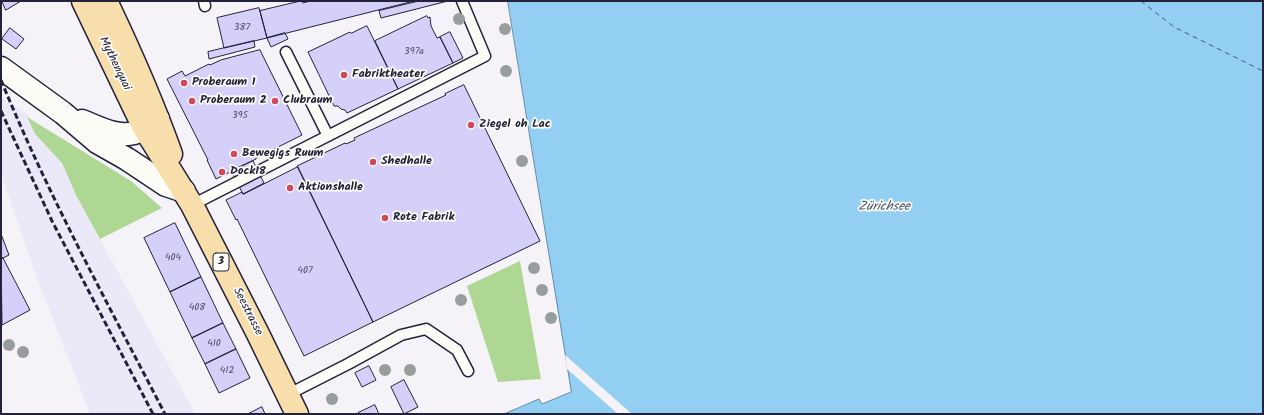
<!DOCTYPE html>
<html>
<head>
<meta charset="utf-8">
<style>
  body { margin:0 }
  #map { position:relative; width:1264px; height:415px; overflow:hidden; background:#f5f3f7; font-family:Kalam,sans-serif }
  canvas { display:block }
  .frame { position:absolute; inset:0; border:2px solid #22223b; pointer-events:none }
</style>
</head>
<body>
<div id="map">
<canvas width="1264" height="415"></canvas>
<div class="frame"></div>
</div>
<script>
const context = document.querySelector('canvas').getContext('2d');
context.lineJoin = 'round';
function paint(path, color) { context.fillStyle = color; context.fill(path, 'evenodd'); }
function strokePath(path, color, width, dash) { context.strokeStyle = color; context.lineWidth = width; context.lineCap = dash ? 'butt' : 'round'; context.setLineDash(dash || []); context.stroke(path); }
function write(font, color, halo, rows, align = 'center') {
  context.font = font + ' Kalam,sans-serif'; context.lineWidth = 3.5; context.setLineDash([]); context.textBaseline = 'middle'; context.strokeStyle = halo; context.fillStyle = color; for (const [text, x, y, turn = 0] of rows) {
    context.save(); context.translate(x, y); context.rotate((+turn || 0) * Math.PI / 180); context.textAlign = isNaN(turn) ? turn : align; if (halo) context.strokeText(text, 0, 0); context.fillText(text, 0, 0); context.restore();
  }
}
paint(new Path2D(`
  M1 97 29 115 27 118 35 134 62 163 77 197 100 239 195 414H90L37 278 1 174Z`), '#ebe8f8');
paint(new Path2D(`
  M27 117 131 181 162 208 100 239 77 197 62 163 35 134Z
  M520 261 541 379 498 382 467 286Z`), '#afd794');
const water = new Path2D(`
  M508 1H1263V414H504L539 399 542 404 571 392Z`);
paint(water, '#93cff3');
strokePath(water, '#668aa9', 1);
paint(new Path2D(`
  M565 355 632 414H618L567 369Z`), '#f5f3f7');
strokePath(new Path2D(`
  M1141 1 1174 27 1263 71`), '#445672', 1, [5, 4]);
const building = new Path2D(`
  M2 1H21L6 10Z
  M302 1 303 3 310 1H414L267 38 260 11Z
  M419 1H448L381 18 379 11Z
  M259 8 267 38 224 48 217 18Z
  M427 16 428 18 430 17 431 26 437 38 440 37 453 63 398 89 375 41Z
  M367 26 398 89 347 113 345 110 341 109 338 106H334L308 52 350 32 351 33Z
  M10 28 24 39 16 49 2 39Z
  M450 32 463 58 453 63 440 37Z
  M285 33 288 39 271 47 267 38Z
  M254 41 255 47 209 59 208 52Z
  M260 50 302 135 256 158V159L216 179 207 160H208L167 79 182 71 185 76 209 64 210 65 221 60Z
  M464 85 540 241 373 322 297 166 345 143 346 144 355 140 354 138 446 95 445 94Z
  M253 161 264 183 243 194 231 171Z
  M298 167 373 322 304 356 237 219 236 220 226 200 242 192 243 194Z
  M175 223 201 277 170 292 144 238Z
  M1 234 9 255 1 259Z
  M3 258 30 310 2 325 1 259Z
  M201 277 223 323 192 338 170 292Z
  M223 323 236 349 205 364 192 338Z
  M236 349 250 378 219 393 205 364Z
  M369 366 376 380 362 387 355 373Z
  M404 380 418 407 404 414 391 387Z
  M375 405 379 414H358V413Z
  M262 407 265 414H248Z`);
paint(building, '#d5d0f9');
strokePath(building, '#22223b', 1);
const service = new Path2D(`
  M204 1 205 6
  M286 52 328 136
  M192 205 485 56 462 1
  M287 395 348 364 401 335 426 329 457 350 468 371`);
const secondary = new Path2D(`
  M1 68 63 113 97 142 127 159 166 185 184 191
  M82 121C97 127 117 138 134 133 142 131 151 124 158 119`);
const primary = new Path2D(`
  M83 1 144 128 192 205 258 334 297 414
  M106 1C130 51 152 101 171 154`);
strokePath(service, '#22223b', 13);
strokePath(secondary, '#22223b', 25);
strokePath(primary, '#22223b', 25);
strokePath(service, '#fdfcf7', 10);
strokePath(secondary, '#fdfcf7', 22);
strokePath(primary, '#f8deab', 22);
strokePath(new Path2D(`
  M1 80C48 195 108 304 165 414
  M1 111 52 221 153 414`), '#22223b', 3, [6, 3]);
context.fillStyle = '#989e9e';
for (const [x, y] of [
  [459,19],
  [505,29],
  [506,71],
  [522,161],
  [534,268],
  [542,290],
  [461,300],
  [551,318],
  [9,345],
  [23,352],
  [385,370],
  [410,370],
  [332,399]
]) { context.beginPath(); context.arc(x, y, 6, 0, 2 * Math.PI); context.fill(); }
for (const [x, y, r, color] of [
  [344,75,4,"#d1495b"],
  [184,83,4,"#d1495b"],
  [192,101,4,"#d1495b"],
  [275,101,4,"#d1495b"],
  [471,125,4,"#d1495b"],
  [234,154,4,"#d1495b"],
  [373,162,4,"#d1495b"],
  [222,172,4,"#d1495b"],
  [290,188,4,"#d1495b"],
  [385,218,4,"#d1495b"]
]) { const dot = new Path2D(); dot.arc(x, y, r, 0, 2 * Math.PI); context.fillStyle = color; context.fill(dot); strokePath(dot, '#fdfcf7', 1.5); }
write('10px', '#4f4e6a', null, [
  ["387",242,28],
  ["397a",414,52],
  ["395",240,116],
  ["404",173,258],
  ["407",305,271],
  ["408",197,308],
  ["410",214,344],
  ["412",227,371]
]);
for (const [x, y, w] of [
  [221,262,16]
]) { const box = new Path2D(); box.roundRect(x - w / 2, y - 9, w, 18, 3); context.fillStyle = '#fdfcf7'; context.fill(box); strokePath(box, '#22223b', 1); }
write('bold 11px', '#22223b', null, [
  ["3",221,262]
]);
write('12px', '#22223b', '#fdfcf7', [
  ["Mythenquai",114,64,64],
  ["Seestrasse",247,312,63]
]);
write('bold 12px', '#22223b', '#fdfcf7', [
  ["Fabriktheater",352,75],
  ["Proberaum 1",192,83],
  ["Proberaum 2",200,101],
  ["Clubraum",283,101],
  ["Ziegel oh Lac",479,125],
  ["Bewegigs Ruum",242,154],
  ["Shedhalle",381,162],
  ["Dock18",230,172],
  ["Aktionshalle",298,188],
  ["Rote Fabrik",393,218]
], 'left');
write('italic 13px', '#445672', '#fdfcf7', [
  ["Zürichsee",884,208]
]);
</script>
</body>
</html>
